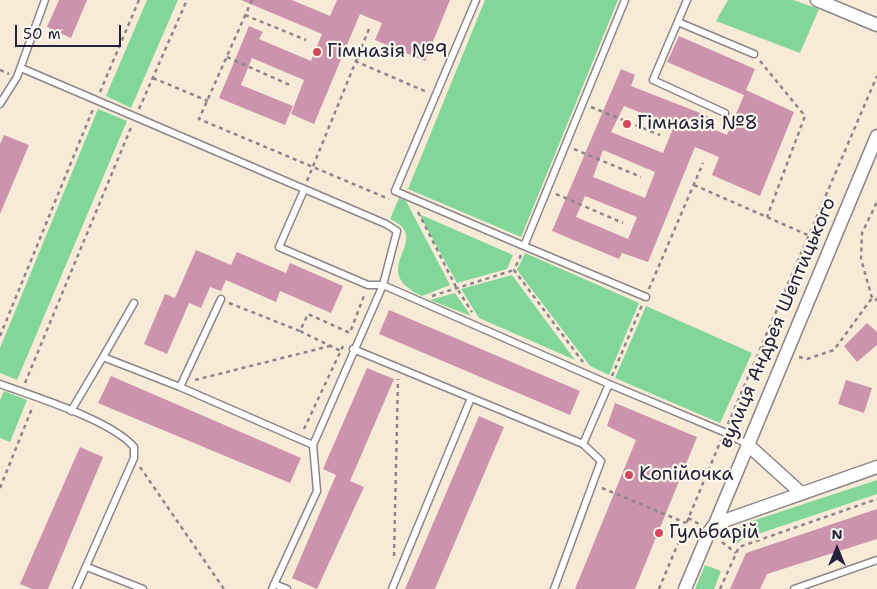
<!DOCTYPE html>
<html>
<head>
<meta charset="utf-8">
<style>
  body { margin:0 }
  #map { position:relative; width:877px; height:589px; overflow:hidden; background:#f7ebd8; font-family:"Shantell Sans",sans-serif }
  canvas { display:block }
  .north { position:absolute; left:812px; top:524px; width:50px; height:50px; -webkit-text-stroke:4px #fbf7ec; paint-order:stroke; rotate:0deg; font-size:14px; font-weight:700; line-height:20px; text-align:center; color:#22223b }
  .north::after { content:''; display:block; margin:auto; width:18px; height:22px; background:#22223b; clip-path:polygon(50% 0,100% 100%,50% 72%,0 100%) }
  .scale { position:absolute; left:15px; top:25px; width:106px; height:22px; box-sizing:border-box; border:2px solid #22223b; border-top:0; padding-left:6px; font-size:15px; line-height:18px; white-space:nowrap; color:#22223b; -webkit-text-stroke:4px #fbf7ec; paint-order:stroke }
</style>
</head>
<body>
<div id="map">
<canvas width="877" height="589"></canvas>
<div class="north">N</div>
<div class="scale">50 m</div>
</div>
<script>
const context = document.querySelector('canvas').getContext('2d');
context.lineJoin = 'round';
function paint(path, color) { context.fillStyle = color; context.fill(path, 'evenodd'); }
function strokePath(path, color, width, dash) { context.strokeStyle = color; context.lineWidth = width; context.lineCap = dash ? 'butt' : 'round'; context.setLineDash(dash || []); context.stroke(path); }
function write(font, color, halo, rows, align = 'center') {
  context.font = font + ' "Shantell Sans",sans-serif'; context.lineWidth = 4.5; context.setLineDash([]); context.textBaseline = 'middle'; context.strokeStyle = halo; context.fillStyle = color; for (const [text, x, y, turn = 0] of rows) {
    context.save(); context.translate(x, y); context.rotate((+turn || 0) * Math.PI / 180); context.textAlign = isNaN(turn) ? turn : align; if (halo) context.strokeText(text, 0, 0); context.fillText(text, 0, 0); context.restore();
  }
}
paint(new Path2D(`
  M147 0H178L131 108 106 96Z
  M485 0H618L521 237 408 189Z
  M728 0H793L819 9 800 53 716 21Z
  M98 109 127 121 17 380 0 373V348Z
  M399 198 406 201 450 285 422 296C364 269 436 240 390 219Z
  M419 214 513 255 507 269 457 283Z
  M525 253 639 303 609 375 590 366 517 270Z
  M512 275 575 360 479 318 461 289Z
  M455 293 471 316 430 300Z
  M646 306 752 353 720 423 615 378Z
  M4 391 27 400 10 442 0 438V400Z
  M877 480V494L743 539 735 545 726 537 746 523Z
  M705 565 721 571 714 589H695Z`), '#82d699');
paint(new Path2D(`
  M59 0H87L71 38 47 27Z
  M241 0H292L330 16 337 0H450L425 61 375 40 382 23 360 14 314 124 291 114 304 80 252 58 241 85 293 106 285 125 219 98 249 26 263 32 259 39 311 61 322 34Z
  M679 36 755 69 746 90 794 112 760 196 712 175 719 157 695 147 648 262 622 253 619 259 552 231 621 69 635 75 631 86 708 116 704 125 727 135 744 95 667 62ZM624 106 674 126 663 153 611 132ZM603 150 655 172 645 198 593 177ZM585 196 637 217 628 239 576 217Z
  M4 135 29 145 0 214V144Z
  M196 250 231 265 237 252 286 273 290 263 343 286 331 313 280 291 276 302 226 280 221 291 210 287 201 308 189 303 167 354 144 344 165 294 175 298Z
  M389 310 580 391 570 415 379 334Z
  M867 323 877 332V345L857 362 844 346Z
  M367 368 394 379 350 481 364 487 317 589 292 578 336 475 323 469Z
  M111 376 301 458 290 483 98 403Z
  M846 380 872 388 864 413 838 404Z
  M615 403 697 437 635 589H575L636 440 607 426Z
  M479 416 504 427 435 589H405Z
  M80 447 103 457 48 589H32L20 584Z
  M877 509V539L767 574 760 589H730L746 553Z`), '#cc93ad');
const service = new Path2D(`
  M476 0 395 191 524 246 625 0
  M687 0 653 80 725 113
  M678 22 754 54
  M21 68 386 224 397 231 383 285 313 445 180 387 103 357 71 411
  M0 104 17 77 45 0
  M304 190 279 247 368 285H383L609 384 724 432 747 444
  M524 246 646 297
  M353 349 583 444 601 461 554 589
  M103 357 134 303
  M0 384C35 397 111 420 134 447V458L76 589
  M180 387 221 299
  M583 444 609 384
  M87 567 143 589
  M274 584 287 589
  M272 589 317 491 313 445
  M392 589 471 398
  M794 589 877 560`);
const minor = new Path2D(`
  M817 0 877 25
  M747 444 801 493
  M715 524 877 467
  M685 589 709 532 715 524 877 136`);
strokePath(service, '#8c868a', 9);
strokePath(minor, '#8c868a', 15);
strokePath(new Path2D(`
  M252 0 199 119 389 199
  M245 15 306 40
  M227 57 292 86
  M355 61 427 92
  M760 61 805 116 767 217
  M0 70 9 74
  M153 78 208 101
  M100 92 139 0
  M591 107 660 135
  M139 109 187 0
  M574 149 641 177
  M307 181 369 29
  M694 185 810 236
  M556 194 623 223
  M418 212 456 287 472 312
  M521 255 514 270 583 362
  M649 289 703 163
  M432 296 514 270
  M872 298 861 259 862 233 877 202
  M229 303 300 331 308 314 350 333
  M351 330 365 293
  M300 331 341 351
  M0 336 93 109
  M762 346 773 352
  M799 357 807 359 834 350 872 298 877 300
  M612 376 642 305
  M195 380 334 345
  M25 383 132 125
  M728 424 877 76
  M304 429 343 346
  M140 467 224 589
  M0 488 33 406
  M602 488 686 523
  M688 518 699 524
  M722 542 736 553
  M394 556 398 379
  M659 589 721 440
  M720 589 739 547 877 499`), '#8c868a', 2.5, [4, 4]);
strokePath(service, '#fff', 6);
strokePath(minor, '#fff', 12);
for (const [x, y, r, color] of [
  [317,52,5,"#d1495b"],
  [627,124,5,"#d1495b"],
  [629,475,5,"#d1495b"],
  [659,533,5,"#d1495b"]
]) { const dot = new Path2D(); dot.arc(x, y, r, 0, 2 * Math.PI); context.fillStyle = color; context.fill(dot); strokePath(dot, '#fbf7ec', 2); }
write('19px', '#22223b', '#fbf7ec', [
  ["Гімназія №9",327,52],
  ["Гімназія №8",637,124],
  ["Копійочка",639,475],
  ["Гульбарій",669,533]
], 'left');
write('19px', '#22223b', '#fbf7ec', [
  ["вулиця Андрея Шептицького",778,323,-67]
]);
</script>
</body>
</html>
